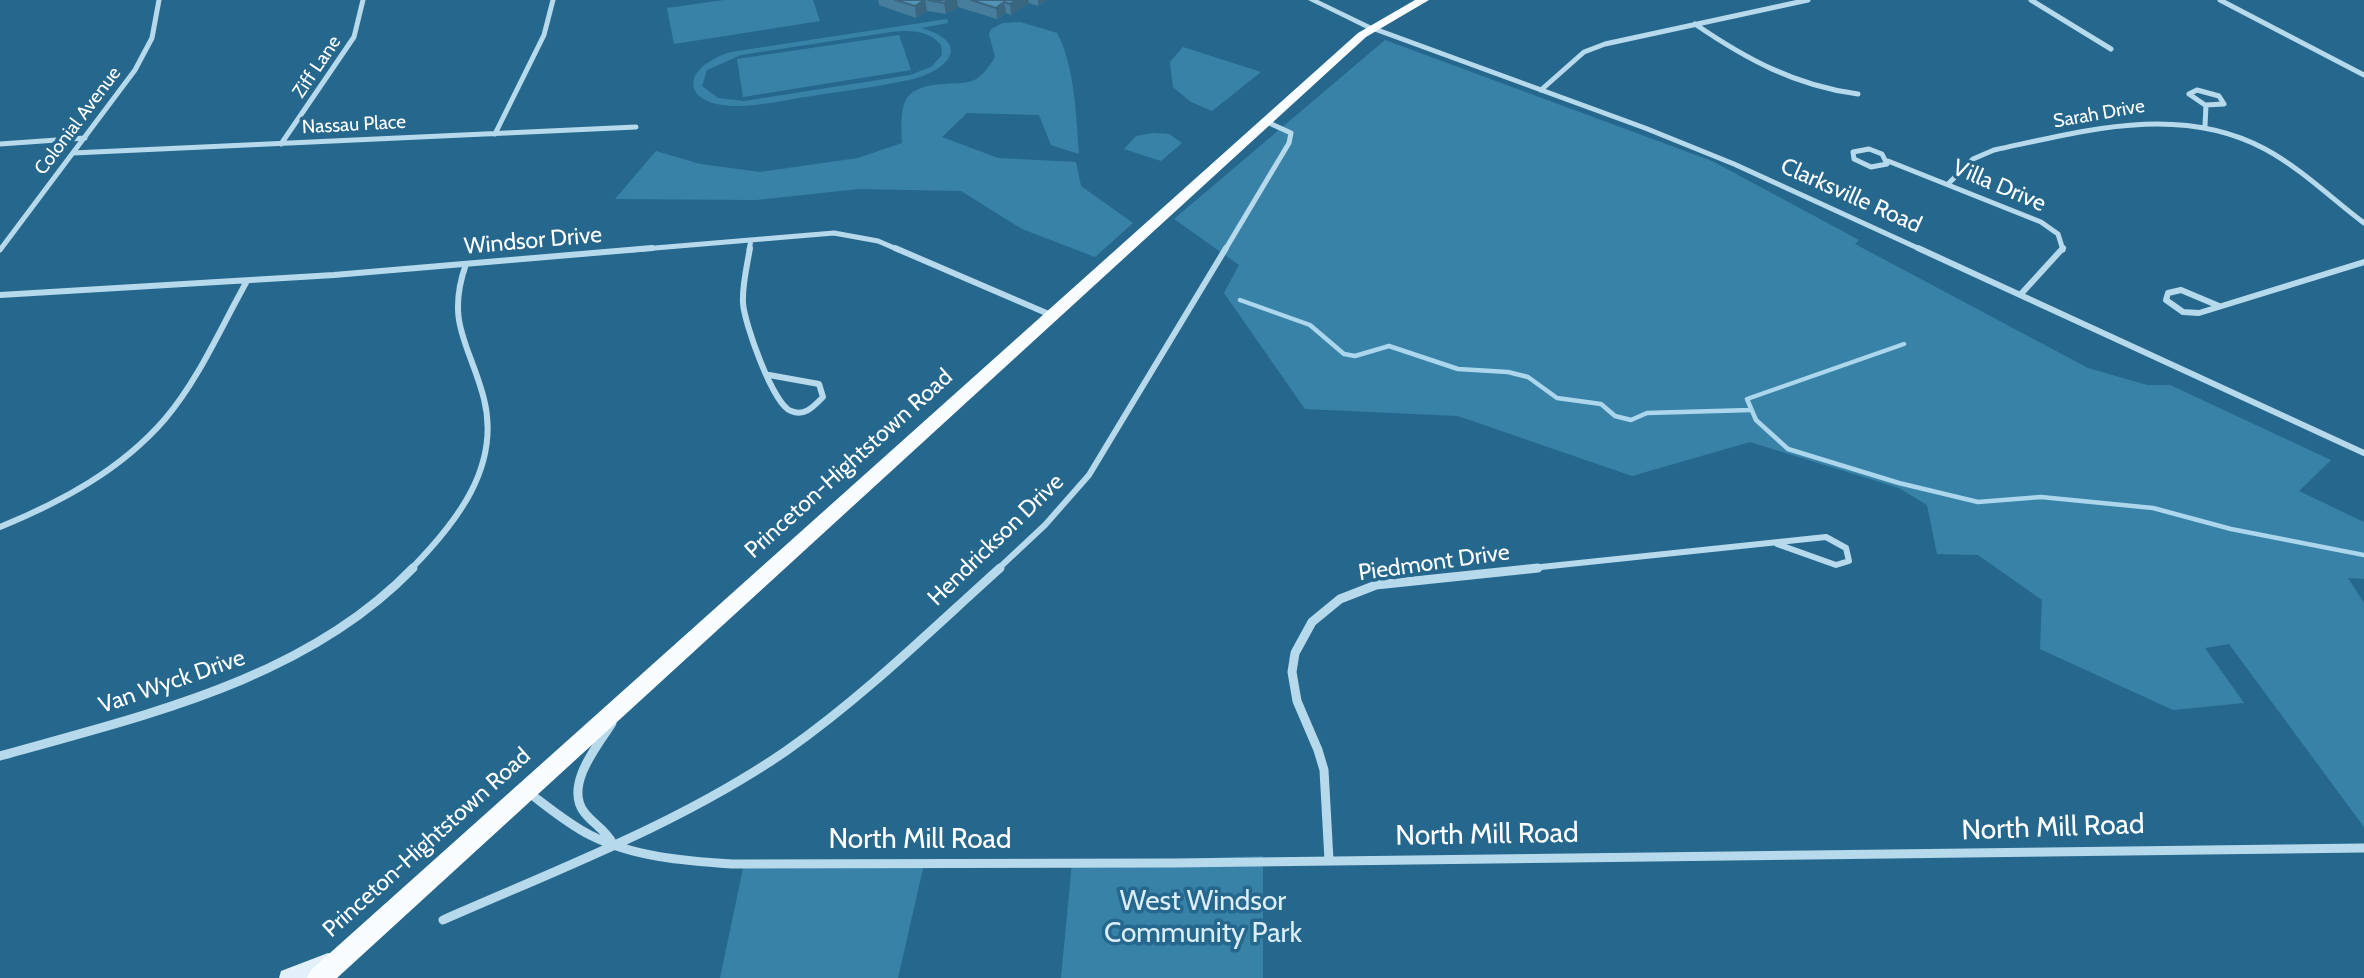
<!DOCTYPE html>
<html>
<head>
<meta charset="utf-8">
<style>
  body { margin:0 }
  canvas { display:block; background:#26688d }
</style>
</head>
<body>
<canvas width="2364" height="978"></canvas>
<script>
const context = document.querySelector('canvas').getContext('2d');
context.lineJoin = 'round';
function paint(path, color) { context.fillStyle = color; context.fill(path, 'evenodd'); }
function strokePath(path, color, width, dash) { context.strokeStyle = color; context.lineWidth = width; context.lineCap = dash ? 'butt' : 'round'; context.setLineDash(dash || []); context.stroke(path); }
function write(font, color, halo, rows, align = 'center') {
  context.font = font + ' Cabin,sans-serif'; context.lineWidth = 7; context.setLineDash([]); context.textBaseline = 'middle'; context.strokeStyle = halo; context.fillStyle = color; for (const [text, x, y, turn = 0] of rows) {
    context.save(); context.translate(x, y); context.rotate((+turn || 0) * Math.PI / 180); context.textAlign = isNaN(turn) ? turn : align; if (halo) context.strokeText(text, 0, 0); context.fillText(text, 0, 0); context.restore();
  }
}
paint(new Path2D(`
  M724 0H813L820 21 674 44 667 8Z
  M947 19 948 23 921 28C971 42 951 69 913 79 878 87 842 91 806 97 783 100 760 106 737 106 681 106 679 68 731 52ZM891 32C908 30 929 30 941 45L942 55 931 67 910 75 744 101 718 98 702 86 707 70 741 55Z
  M1020 22 1057 33C1075 67 1076 115 1079 154L1051 145 1039 115 967 113 942 137 998 158 1076 162 1081 186 1133 223 1095 257 1022 229 961 191 859 189 756 200 615 199 656 151 700 164 760 172 858 158 902 143C901 105 899 87 944 84 953 83 964 84 972 81 983 77 989 66 995 57L989 34 991 29 1003 23Z
  M899 35 911 70 743 97 737 59Z
  M1385 40 1712 161 1859 240 1855 244 2088 368 2147 385H2170L2331 460 2299 491 2364 522V579L2348 578 2364 603V827L2229 644 2205 648 2244 703 2173 710 2040 649 2042 600 1978 555 1937 554 1927 505 1899 488 1750 442 1632 476 1458 416 1305 409 1224 293 1239 265 1174 219Z
  M1183 47 1261 72 1212 111 1191 102 1173 87 1170 62Z
  M1153 133 1169 134 1182 143 1161 161 1124 149 1136 136Z
  M1263 856V978H1061L1072 863Z
  M744 864H924L898 978H720Z`), '#3882a8');
strokePath(new Path2D(`
  M1240 300 1310 325 1344 354 1355 356 1389 346 1458 369 1508 372 1528 377 1557 398 1601 404 1615 416 1631 420 1647 413 1750 410
  M1904 344 1747 399 1756 420 1788 449 1899 483 1978 502 2041 497 2153 508 2231 529 2364 555`), '#abd6eb', 4.5);
strokePath(new Path2D(`
  M2031 0 2111 49
  M2220 0 2364 75
  M1695 24C1746 59 1796 86 1858 94
  M1372 28 1645 128 1734 164 1922 250
  M1541 90 1584 52 1605 44 1808 0
  M2197 90 2219 96 2224 104 2205 105 2189 94Z
  M2205 126 2206 105
  M495 134 544 35 553 0
  M0 144 85 138
  M281 144 354 37 363 0
  M1869 149 1882 154 1887 164 1871 167 1854 159 1853 152Z
  M73 153 636 127
  M1888 161 2041 222 2058 234 2063 250
  M1949 183 1973 159 1994 150C2084 131 2179 103 2265 149 2302 169 2332 199 2364 223
  M0 250 135 70 152 38 159 0
  M631 250 834 233 878 241 899 250
  M749 250 751 240
  M1225 250 1289 143 1291 133 1267 122`), '#b6d9eb', 5);
strokePath(new Path2D(`
  M750 248C747 266 742 285 743 303 744 322 773 405 791 411 805 417 814 406 823 397L819 384 769 375
  M895 248 1051 315
  M1918 248 2364 453
  M2021 294 2063 248
  M0 295 334 275 652 248
  M2219 306 2181 290 2168 293 2166 300 2183 312 2199 313 2364 262
  M0 527C61 502 121 470 165 419 199 379 221 327 247 281
  M411 569C456 523 501 467 484 399 470 344 445 324 466 264
  M998 569 1045 525 1089 475 1226 248
  M1522 569 1826 537 1846 548 1849 561 1836 565 1777 544`), '#b6d9eb', 6);
strokePath(new Path2D(`
  M612 723C598 745 564 785 584 812 593 824 606 830 613 844
  M0 756C145 715 305 680 413 568
  M528 792C548 807 568 824 590 835 633 857 685 861 732 864L1175 863 2364 848
  M1329 860 1324 770 1318 750 1297 701 1292 672 1295 653 1312 622 1340 599 1376 585 1538 568
  M443 920C559 869 681 823 786 751 863 697 930 631 1000 568`), '#b6d9eb', 9);
paint(new Path2D(`
  M1308 0H1318L1376 28 1369 30Z`), '#b6d9eb');
paint(new Path2D(`
  M328 953 335 955 337 962 335 969 311 978H279L281 971Z`), '#e1f0f9');
paint(new Path2D(`
  M1415 0H1429L1366 37 337 978H307L311 970 1358 33Z`), '#fafdff');
paint(new Path2D(`
  M878 0H1047L1038 6 1029 3 1011 15 1006 13 997 19 958 7 946 14 927 11 916 18 879 5Z`), '#477e9d');
paint(new Path2D(`
  M925 0 927 11 916 18 915 6Z
  M949 0H957L958 7 946 14 944 3Z
  M1016 0H1028L1029 3 1011 15 1010 4Z
  M1038 0H1047L1038 6Z
  M1004 2 1006 13 997 19 996 8Z`), '#3a677f');
const building = new Path2D(`
  M895 0H925L915 6Z
  M928 0H949L944 3Z
  M971 0H1016L1010 4 1004 2 996 8Z`);
paint(building, '#5393b6');
strokePath(building, '#3a677f', 2);
write('19px', '#fff', '#26688d', [
  ["Ziff Lane",317,67,-56],
  ["Sarah Drive",2099,114,-10],
  ["Colonial Avenue",78,121,-53],
  ["Nassau Place",354,125,-3]
]);
write('23px', '#fff', '#26688d', [
  ["Villa Drive",1999,186,23],
  ["Clarksville Road",1851,196,24],
  ["Windsor Drive",533,241,-5],
  ["Princeton-Hightstown Road",849,464,-42],
  ["Hendrickson Drive",996,540,-44],
  ["Piedmont Drive",1434,563,-8],
  ["Van Wyck Drive",172,682,-19],
  ["Princeton-Hightstown Road",427,843,-42]
]);
write('28px', '#fff', '#26688d', [
  ["North Mill Road",2053,828,-2],
  ["North Mill Road",1487,835,-1],
  ["North Mill Road",920,840]
]);
write('28px', '#dbeef8', '#26688d', [
  ["West Windsor",1203,902],
  ["Community Park",1203,934]
]);
</script>
</body>
</html>
